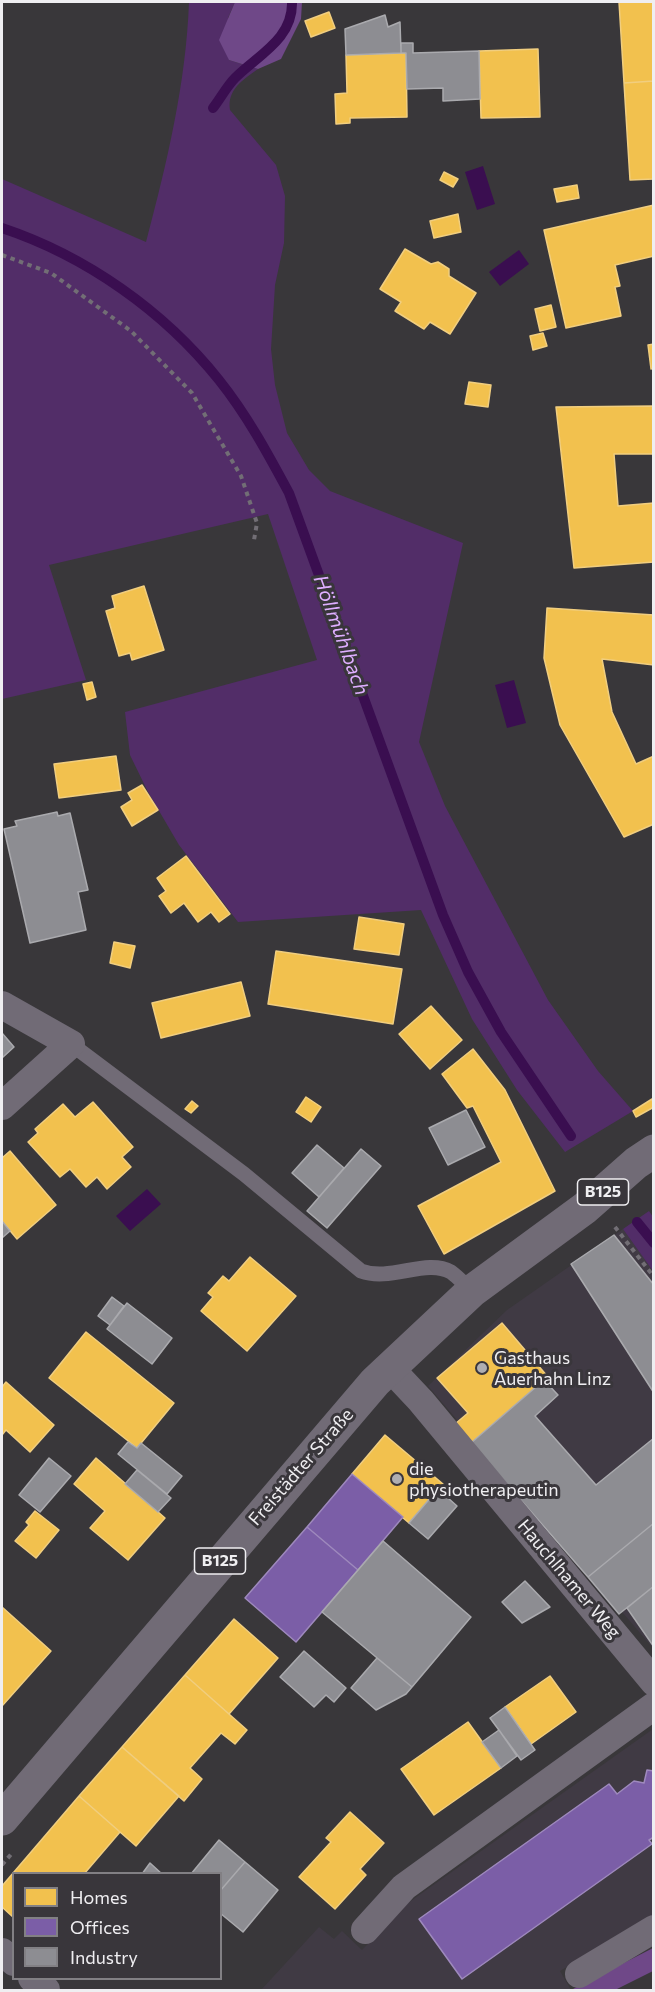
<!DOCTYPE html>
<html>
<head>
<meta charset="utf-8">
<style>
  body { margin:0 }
  #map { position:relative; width:655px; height:1992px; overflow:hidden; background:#39373a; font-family:Commissioner,sans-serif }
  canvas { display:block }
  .frame { position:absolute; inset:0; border:3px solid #efeef1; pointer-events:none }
  .legend { position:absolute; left:12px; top:1872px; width:210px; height:108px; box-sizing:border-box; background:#39363b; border:2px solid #828084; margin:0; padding:8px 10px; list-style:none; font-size:18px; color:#efeef1 }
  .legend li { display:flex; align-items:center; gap:12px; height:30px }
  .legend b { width:30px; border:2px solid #828084 }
</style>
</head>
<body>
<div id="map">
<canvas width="655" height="1992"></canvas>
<div class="frame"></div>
<ul class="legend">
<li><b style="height:16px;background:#f2c14e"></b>Homes</li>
<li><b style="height:16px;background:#7b5ea7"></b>Offices</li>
<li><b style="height:16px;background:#8d8d92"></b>Industry</li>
</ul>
</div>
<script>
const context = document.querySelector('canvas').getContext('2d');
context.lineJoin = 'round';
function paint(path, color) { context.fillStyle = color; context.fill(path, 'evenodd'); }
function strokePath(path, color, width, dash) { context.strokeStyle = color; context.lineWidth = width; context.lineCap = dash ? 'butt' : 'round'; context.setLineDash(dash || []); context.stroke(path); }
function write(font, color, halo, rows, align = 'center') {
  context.font = font + ' Commissioner,sans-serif'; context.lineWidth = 6; context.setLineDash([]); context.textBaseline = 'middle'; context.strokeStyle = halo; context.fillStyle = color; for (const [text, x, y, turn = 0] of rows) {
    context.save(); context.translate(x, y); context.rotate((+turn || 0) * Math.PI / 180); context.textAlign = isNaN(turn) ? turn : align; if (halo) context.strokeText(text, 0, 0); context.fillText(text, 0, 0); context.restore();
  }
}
paint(new Path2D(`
  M623 1229 653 1271V1648L428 1386 507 1310Z
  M653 1729V1915L560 1971 571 1990H261L319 1927 334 1939 342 1931 362 1950 408 1903Z`), '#403a44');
paint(new Path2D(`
  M189 2H235L228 18 229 60 258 69C243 80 227 89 230 110L276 165 285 196 284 243 275 285 271 349 275 385 287 433 309 470 330 491 463 543 419 742 445 806 548 1000 598 1071 633 1111 565 1152 517 1090 472 1019 421 910 238 922 179 845 148 792 130 755 125 712 317 660 268 514 49 565 86 680 2 699V179L146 242C167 163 186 83 189 2Z
  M649 1211 653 1217V1271L623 1229Z`), '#522d68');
paint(new Path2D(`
  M235 2H302L301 19 281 59 258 69 229 60 219 40Z
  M653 1948V1971L615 1990H571Z`), '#6f4888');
paint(new Path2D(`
  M483 166 495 204 477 210 465 172Z
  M519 250 529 264 500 286 489 272Z
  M514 680 526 723 507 728 495 685Z
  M147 1189 161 1204 130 1231 116 1216Z`), '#3a0e50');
const homes = new Path2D(`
  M619 2H654V81L624 83Z
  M329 12 335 28 311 37 305 21Z
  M538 49 540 117 481 118 479 51Z
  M406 53 407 117 350 118V123L336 124 335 94 347 93 346 55Z
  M654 81V179L630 180 624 83Z
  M444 172 458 179 453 187 440 180Z
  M577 185 579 198 557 202 554 189Z
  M654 205V256L615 265 620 286 615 287 621 316 566 328 544 230Z
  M458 214 461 232 434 238 430 221Z
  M405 249 431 264 438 262 449 269V276L476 293 450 334 430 322 424 329 395 311 401 302 380 289Z
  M551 305 556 327 540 331 535 309Z
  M543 333 547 346 533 350 530 336Z
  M654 344V368L651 369 648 345Z
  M469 382 491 385 488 407 465 404Z
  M654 406V454H614L618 506 654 503V562L574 568 556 407Z
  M144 586 164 650 132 660 130 653 119 656 106 611 115 608 112 596Z
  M547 608 654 615V665L602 659 612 712 636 764 654 756V824L624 837 560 725 544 658Z
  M92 682 96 697 87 700 83 684Z
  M116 756 121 790 59 798 54 764Z
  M142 785 158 810 132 826 121 807 132 800 128 793Z
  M186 856 230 914 219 922 211 912 198 922 184 903 171 913 159 896 166 891 157 878Z
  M359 917 404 924 399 955 354 949Z
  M114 942 135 946 130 968 110 963Z
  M276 951 402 969 393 1024 268 1004Z
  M241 982 250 1016 161 1038 152 1003Z
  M431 1006 462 1040 430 1069 399 1034Z
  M473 1049 505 1090 555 1191 444 1254 418 1206 501 1162 473 1106 467 1108 442 1074Z
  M306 1097 321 1107 311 1122 296 1112Z
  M652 1099 654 1107 636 1117 633 1111Z
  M192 1101 198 1106 191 1113 185 1109Z
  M93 1102 133 1147 122 1157 131 1167 107 1189 97 1177 86 1187 70 1169 60 1177 28 1142 38 1133 35 1129 63 1104 75 1117Z
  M10 1151 56 1205 17 1239 2 1221V1158Z
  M250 1257 296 1296 247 1351 201 1311 213 1297 208 1293 223 1276 229 1281Z
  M502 1323 548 1377 471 1443 455 1424 468 1413 437 1378Z
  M86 1332 174 1403 137 1448 49 1378Z
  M6 1382 54 1425 30 1452 6 1430 2 1435V1387Z
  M385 1435 443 1484 409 1523 352 1474Z
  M96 1458 165 1518 128 1560 90 1528 105 1511 74 1484Z
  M35 1511 59 1530 36 1558 15 1541 29 1525 26 1522Z
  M2 1607 51 1651 2 1706Z
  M234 1619 278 1658 229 1714 185 1675Z
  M185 1675 247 1730 235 1744 221 1733 190 1768 202 1779 184 1801 122 1747Z
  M550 1676 576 1712 531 1744 505 1707Z
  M468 1722 501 1768 434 1815 401 1769Z
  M122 1747 179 1796 136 1846 79 1796Z
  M79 1796 120 1832 84 1874H14V1918L2 1907V1886Z
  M350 1812 384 1843 360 1869 366 1875 335 1909 299 1877 331 1842 326 1838Z`);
paint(homes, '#f2c14e');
strokePath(homes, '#f1ce7f', 1.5);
const offices = new Path2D(`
  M352 1474 403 1517 358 1570 307 1527Z
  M307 1527 358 1570 296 1642 245 1598Z
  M647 1770 654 1771V1837L649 1840 652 1844 462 1979 419 1919 609 1784 617 1794 634 1781 644 1783Z`);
paint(offices, '#7b5ea7');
strokePath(offices, '#9e89bd', 1.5);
const industry = new Path2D(`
  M385 15 388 27 400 22 401 53 346 55 345 29Z
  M401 43H413V53L479 51 480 99 443 101V88L407 89 406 53H401Z
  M57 812 58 816 70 813 88 890 78 892 86 930 30 943 4 829 17 826 15 821Z
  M2 1033 14 1047 2 1058Z
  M466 1110 485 1147 448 1165 429 1128Z
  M317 1145 344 1168 319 1197 292 1173Z
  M361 1149 381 1166 327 1228 307 1211Z
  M2 1221 10 1231 2 1238Z
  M614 1235 654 1285V1393L571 1264Z
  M112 1297 124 1306 110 1325 98 1316Z
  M127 1303 172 1338 152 1364 107 1329Z
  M544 1380 558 1395 535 1416 596 1485 654 1438V1523L588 1577 471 1443Z
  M128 1442 137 1448 141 1443 182 1476 167 1494 118 1454Z
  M49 1458 71 1476 40 1512 19 1495Z
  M137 1470 171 1498 158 1512 125 1484Z
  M438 1489 457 1506 428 1539 409 1523Z
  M654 1523V1586L619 1614 588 1577Z
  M383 1541 471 1617 412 1687 322 1612Z
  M525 1581 550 1607 522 1623 502 1602Z
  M654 1586V1647L627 1608Z
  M304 1651 346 1688 334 1702 326 1695 314 1707 280 1677Z
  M377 1658 412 1687 406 1694 376 1710 351 1688Z
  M505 1707 535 1750 521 1760 490 1718Z
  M499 1730 517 1756 501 1768 482 1742Z
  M219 1840 245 1862 220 1891V1874H191Z
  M245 1862 278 1890 243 1932 220 1913V1891Z
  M150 1863 162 1874H142Z`);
paint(industry, '#8d8d92');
strokePath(industry, '#aaaaae', 1.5);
strokePath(new Path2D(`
  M213 108C220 99 227 86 235 78 258 55 293 39 292 2
  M2 228C86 256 164 311 219 380 247 415 268 454 289 493L443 915 468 972 501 1032 571 1136
  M637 1222 654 1243`), '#3a0e50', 10);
strokePath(new Path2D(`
  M2 255 51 273 131 331 192 393 241 476 257 523 254 540
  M615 1227 654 1277
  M2 1865 13 1852`), '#726e75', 4, [4.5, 4.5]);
strokePath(new Path2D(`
  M71 1044 244 1174 361 1271C391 1282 426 1258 451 1272 458 1277 465 1285 472 1291`), '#716b76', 15);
strokePath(new Path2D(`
  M2 1005 71 1044 2 1106
  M390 1368 421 1401 654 1682
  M365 1930 404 1887 654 1706
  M2 1952 14 1962
  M579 1974 654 1929
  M32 1978 46 1990`), '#716b76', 28);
strokePath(new Path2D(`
  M2 1819 375 1382 472 1291 585 1208 636 1163 654 1151`), '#716b76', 33);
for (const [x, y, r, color] of [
  [482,1368,6,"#afaeb1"],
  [397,1479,6,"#afaeb1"]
]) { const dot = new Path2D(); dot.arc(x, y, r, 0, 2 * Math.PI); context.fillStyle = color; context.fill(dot); strokePath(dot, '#39363b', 2); }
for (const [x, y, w] of [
  [603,1192,51],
  [220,1561,51]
]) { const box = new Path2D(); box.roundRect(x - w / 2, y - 13, w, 26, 4.5); context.fillStyle = '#39363b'; context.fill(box); strokePath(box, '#efeef1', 1.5); }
write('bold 16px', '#efeef1', null, [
  ["B125",603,1192],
  ["B125",220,1561]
]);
write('18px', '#efeef1', '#39363b', [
  ["Gasthaus",494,1358],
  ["Auerhahn Linz",494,1379],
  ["die",409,1469],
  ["physiotherapeutin",409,1490]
], 'left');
write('18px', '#efeef1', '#39363b', [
  ["Freistädter Straße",301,1467,-49],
  ["Hauchlhamer Weg",569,1579,50]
]);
write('italic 20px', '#deaeff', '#39363b', [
  ["Höllmühlbach",341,635,70]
]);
</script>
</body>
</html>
